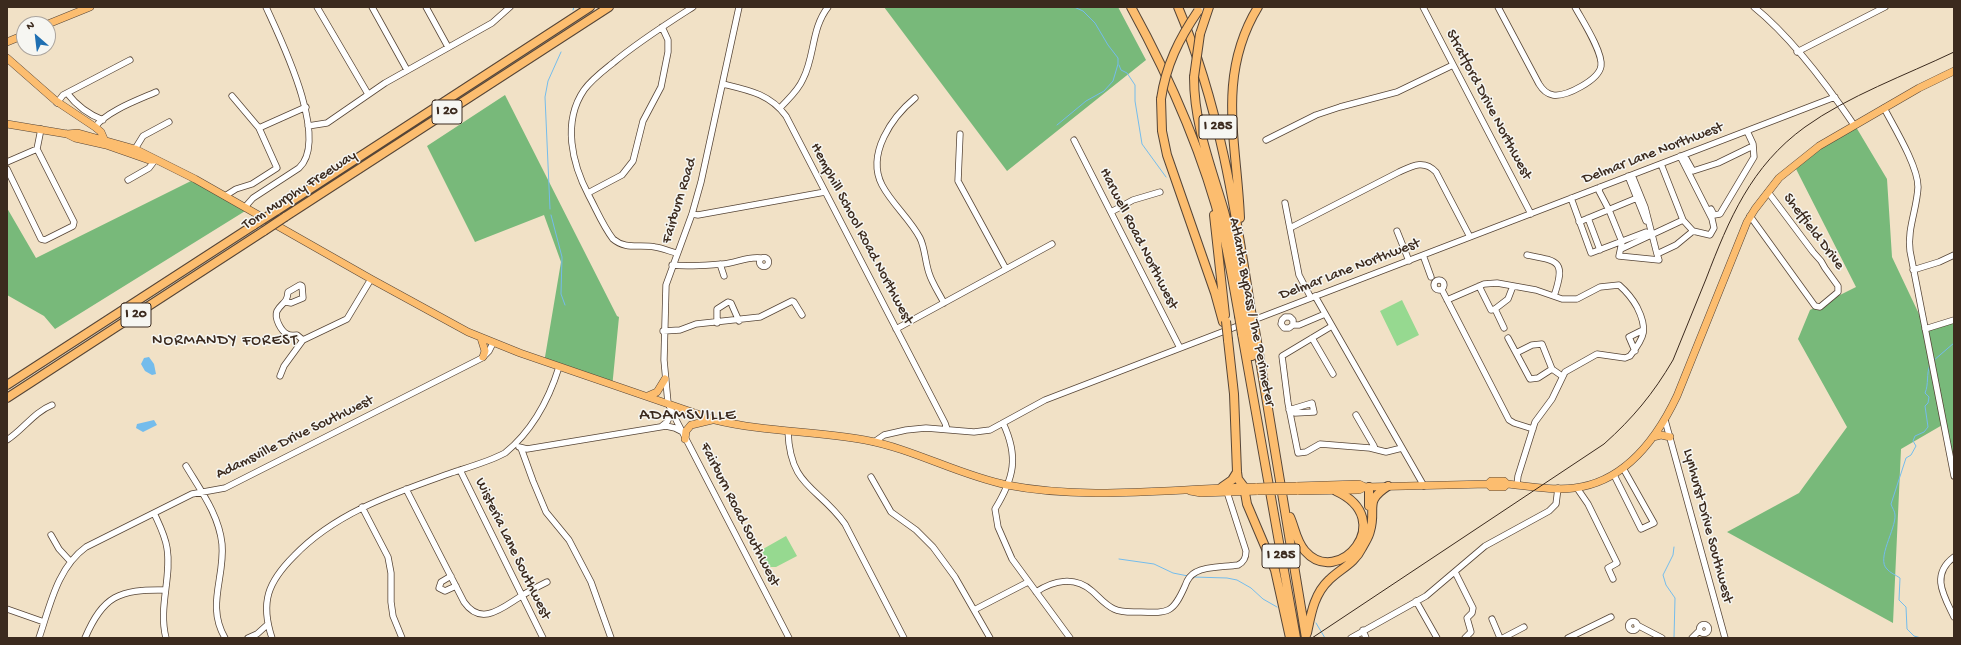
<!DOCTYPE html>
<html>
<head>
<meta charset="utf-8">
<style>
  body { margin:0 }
  #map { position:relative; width:1961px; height:645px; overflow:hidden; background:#f1e1c6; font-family:"Gochi Hand",sans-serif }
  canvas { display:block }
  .frame { position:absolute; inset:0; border:8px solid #3b2a1e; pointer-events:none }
  .north { position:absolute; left:16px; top:16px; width:40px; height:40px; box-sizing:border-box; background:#f6f6f2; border:1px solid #aba49d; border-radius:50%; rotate:332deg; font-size:11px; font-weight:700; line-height:16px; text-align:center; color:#3b2a1e }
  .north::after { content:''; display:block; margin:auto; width:14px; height:18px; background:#1f6fb2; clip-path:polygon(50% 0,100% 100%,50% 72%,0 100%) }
</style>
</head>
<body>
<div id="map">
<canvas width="1961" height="645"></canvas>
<div class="frame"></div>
<div class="north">N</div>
</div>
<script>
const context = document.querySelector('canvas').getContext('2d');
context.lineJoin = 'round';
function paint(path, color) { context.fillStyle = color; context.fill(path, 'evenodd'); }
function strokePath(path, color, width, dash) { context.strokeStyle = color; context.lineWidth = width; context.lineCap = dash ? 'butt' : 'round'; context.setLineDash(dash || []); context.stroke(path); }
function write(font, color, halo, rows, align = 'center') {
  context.font = font + ' "Gochi Hand",sans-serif'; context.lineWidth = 3; context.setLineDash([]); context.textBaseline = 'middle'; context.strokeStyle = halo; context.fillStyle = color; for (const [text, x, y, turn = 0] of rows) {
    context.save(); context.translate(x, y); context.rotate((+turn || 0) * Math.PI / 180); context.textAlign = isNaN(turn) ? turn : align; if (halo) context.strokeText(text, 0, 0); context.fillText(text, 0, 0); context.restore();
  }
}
paint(new Path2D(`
  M1402 300 1419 335 1397 346 1380 311Z
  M786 536 797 556 776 567H769C763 562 761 556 763 549Z`), '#96d990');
paint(new Path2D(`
  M884 7H1118L1146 60 1007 171Z
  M505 95 617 316 619 317 612 388 544 363 561 262 544 215 475 242 427 146Z
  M1856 127 1887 179 1892 257 1927 331 1954 322V474L1944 424 1901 449 1893 623 1727 532 1799 493 1847 427 1798 339 1810 310 1856 287 1794 165Z
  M195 179 250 208 55 329 44 316 7 295V208L36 258Z`), '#78b97a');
paint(new Path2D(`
  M149 357 154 364 156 374 152 375 145 371 141 364 144 358Z
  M154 420 157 425 143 432 136 428 137 424Z`), '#74bcec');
strokePath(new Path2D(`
  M573 10 574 7
  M1119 65 1121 70 1127 73 1135 85V101L1142 144 1166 177
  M1057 125 1086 101 1104 91 1113 81 1118 64V58L1108 45 1095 23 1083 11 1074 7
  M550 209 545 97 548 81 561 52
  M551 215 562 257 561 294 565 305
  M1933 361 1954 343
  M1674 547 1673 555 1663 575 1666 585 1675 598 1674 638
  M1119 559 1154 564 1173 573 1188 576
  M1193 577 1227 578 1237 580 1251 588 1263 599 1277 607
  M1316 623 1325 638
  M1921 638 1914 636 1907 629 1906 607 1899 600 1900 578C1896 575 1890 573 1887 569 1876 559 1896 529 1895 515 1895 511 1892 508 1891 504L1906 458 1911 455 1916 446 1913 441 1915 436 1924 432 1928 427 1925 406 1928 403 1929 397 1925 393C1929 384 1926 374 1930 365`), '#74bcec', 1);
const minor = new Path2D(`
  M317 7 368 94
  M372 7 407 70
  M426 7 448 47
  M739 7 701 182 692 214 666 285 664 360 668 403 672 412 789 638
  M1423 7 1531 214
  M1498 7 1539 84C1542 89 1547 94 1553 95 1566 97 1599 80 1601 66 1603 52 1582 20 1575 7
  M1754 7C1791 37 1827 85 1854 125
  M1797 52 1885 7
  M723 84C748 90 770 94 786 116L945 423 947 429
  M67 93C77 106 87 114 103 120
  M915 98C892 117 866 154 882 185 892 204 910 219 920 238 925 248 925 261 929 273 932 283 939 293 944 303
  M57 103 63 95 130 60
  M780 108C788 99 798 91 803 79 815 56 811 29 828 7
  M1884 108C1894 127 1918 166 1918 187 1917 209 1907 229 1910 251L1954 476
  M308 126 327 123 385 83 492 23 510 7
  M95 127C107 111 138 100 156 92
  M259 128 306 107
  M960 134 958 181 1006 269
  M1074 140 1180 348
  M1266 140 1316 115 1340 107 1397 92 1453 65
  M135 149 143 136 169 122
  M1684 155 1693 171 1718 163 1753 146
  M7 162 37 149
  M1661 164 1683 220 1693 231
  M7 169 41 239 45 240 73 226 74 222 37 149 41 129
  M1632 175 1645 207 1657 254 1676 245 1693 231 1710 235 1714 228 1712 219 1680 156
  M1628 176 1646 221
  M128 180 149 168 155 160
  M1600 187 1599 191 1609 210 1622 242 1619 256 1659 260 1657 254
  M588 193 622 175 633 161 643 121 661 87 668 52V40L662 27
  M225 196 236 189 252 184 277 168 259 128 232 96
  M1571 198 1591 253 1646 232
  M1285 203 1299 275 1311 298
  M245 207 253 198 299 168C330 139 281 40 266 7
  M1711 209 1714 215 1720 214 1754 157 1753 144 1747 131
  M1111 212 1133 200 1160 192
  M692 214 698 215 825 192
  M1750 216 1815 306 1820 307 1838 292V286L1825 268 1821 261 1813 252 1768 192
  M1588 218 1600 250
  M1579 222 1637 198
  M1290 228 1399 172C1412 166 1424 159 1436 172L1470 237
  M1397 231 1409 261
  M1621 249 1683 220
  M676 253C669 251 662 248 655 247 639 244 626 250 613 239 603 226 597 211 589 196 572 164 562 122 584 90 592 79 603 71 613 63 638 42 665 25 693 7
  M1423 255 1431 277
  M1527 255C1559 261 1566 261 1554 296
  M759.5 262a4.5 4.5 0 1 1 9 0a4.5 4.5 0 1 1-9 0Z
  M720 264 724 276
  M672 265C689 267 706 265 723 264 736 263 748 256 761 258
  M1913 270 1939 262 1954 255
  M1434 285a5 5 0 1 1 10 0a5 5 0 1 1-10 0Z
  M1479 286 1491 310 1495 309 1504 328
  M1442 290 1509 420 1514 423 1533 429
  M1315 296 1424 486
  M1447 300 1484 284 1497 283 1536 290 1562 299H1577L1600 287 1619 285C1627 292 1632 298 1637 307 1648 329 1645 337 1630 356L1625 358 1597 354 1565 372 1552 399 1535 422 1518 476 1517 485
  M286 302 291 303 303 298 302 286 300 285 288 292C287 304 282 302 277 311 274 318 281 331 287 334 290 336 293 335 297 335L303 340
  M1495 309 1508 299 1513 286
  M1251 321 1835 97
  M717 323V309L728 302 731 303 739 321
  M1293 325V320L1290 317H1285L1282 320 1281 324 1284 328H1289L1293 325H1299L1325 314
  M1332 326 1282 356 1288 403 1298 453 1306 452 1320 444 1370 448 1386 452 1402 448
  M896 329 1052 244
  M1925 329 1954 320
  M663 331 680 330 696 324 760 317 792 301 794 302 802 315
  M1312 338 1333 374
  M1508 338 1530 379 1538 378 1552 369
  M1635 351 1629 337 1643 330
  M1516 353 1532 345 1542 344 1552 369
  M1552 369 1562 376
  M280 376 284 366 303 340 347 319 371 279
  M1289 410 1312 403 1314 412 1295 413 1292 410
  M1356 415 1374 446 1375 449
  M1665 420 1725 638
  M1003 423C1019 457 1014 478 995 509L998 527 1012 559 1070 638
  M662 426 667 422 672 412
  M788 431C790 488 818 486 845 524L904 638
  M7 440C23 430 34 412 52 405
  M874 442 884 435 906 430 926 428 974 432 990 430 1045 400 1243 324
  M519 447 527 449 666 426 675 428 681 431
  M521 448 533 481 546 512 569 540 591 582 611 638
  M186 466C201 491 219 515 222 544 225 578 206 605 225 638
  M460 470 543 638
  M1614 475 1641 529 1654 523 1623 468
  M871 477 891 512 916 530 933 547 955 577 990 638
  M1577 488 1588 504 1617 563 1608 568 1613 579
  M406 489 464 602C482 628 504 606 523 595 531 590 539 586 547 582
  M362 507 388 557 391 573V602L393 616 402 638
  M154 513C159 524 165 535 167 548 172 577 158 607 166 638
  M51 535 59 549 70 561
  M1954 557C1930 575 1944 596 1954 617
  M1455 572 1473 608 1472 613 1467 618 1471 632 1465 638
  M451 576 441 582 439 588 445 591 456 586
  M1036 592C1054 580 1075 576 1092 591 1099 597 1105 605 1114 609 1122 613 1132 612 1141 612 1169 613 1173 613 1185 586 1187 580 1190 575 1196 572 1207 566 1225 567 1238 565 1244 562 1246 558 1246 551L1227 492
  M1416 601 1437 638
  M7 609 44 622
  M974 610 1028 582
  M1492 619 1500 638
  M1628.5 626a4.5 4.5 0 1 1 9 0a4.5 4.5 0 1 1-9 0Z
  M1699.5 629a4.5 4.5 0 1 1 9 0a4.5 4.5 0 1 1-9 0Z
  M1637 625 1662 638
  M1363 630 1366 638
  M39 638C50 606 57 568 86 547L192 494 225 488 482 358 489 351 493 343
  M85 638C103 596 119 589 165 590
  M248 638 257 634 267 625
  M272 638C260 602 268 582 294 556 336 512 395 493 451 473 469 467 488 462 505 453 532 431 549 399 559 367
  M1351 638 1426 596 1485 546 1549 511 1556 504 1558 488
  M1503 638 1524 627
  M1568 638 1611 617
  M1692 638 1699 631`);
const major = new Path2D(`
  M48 24 90 7
  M7 42 24 35
  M7 58 56 101 95 127 101 132 104 139
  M7 124 67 134 78 133 135 149 195 179 371 279 468 332 520 353 715 420C764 432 815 431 865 440 914 449 958 475 1007 485 1089 501 1175 488 1257 487
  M67 134 75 138 106 145 149 160H154
  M481 338 485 351 483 357
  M648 396 657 392 665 379
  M1653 437 1661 435 1670 437
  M685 439 686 431 691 425 712 420
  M1488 484 1491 487H1504L1507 484
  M1296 486 1359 484 1365 487 1488 484 1491 481H1504L1507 484C1528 486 1553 491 1574 488 1625 482 1657 438 1677 396L1747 222 1755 209 1779 178 1819 146 1919 88 1954 71
  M1190 491 1201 493 1258 491
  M1297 491 1359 490 1365 487`);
const highway = new Path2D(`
  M1131 7C1170 78 1203 153 1223 232 1229 259 1234 288 1239 316
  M1178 7C1219 104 1235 207 1251 311
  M1200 34 1209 7
  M1194 77C1194 125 1211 166 1224 211 1233 245 1239 279 1244 313
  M1161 99 1162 131 1167 155 1215 293 1223 322
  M276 211 590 7
  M1214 215 1225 315
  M285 217 609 7
  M1240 218C1237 143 1216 76 1258 7
  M1255 330 1306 638
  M1248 332 1252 356
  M1242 334 1296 638
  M1228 340 1234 394 1237 472 1238 479 1244 487 1247 504 1275 570 1290 638
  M7 385 254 225
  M7 398 264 231
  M1222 487 1232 480 1237 472
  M1369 487V506
  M1290 517C1295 528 1296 541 1305 551 1338 589 1399 520 1336 491
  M1307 633C1311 614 1314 594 1329 580 1340 569 1355 563 1362 548 1365 542 1369 537 1370 531 1377 508 1363 502 1388 486`);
strokePath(minor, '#564537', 7);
strokePath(major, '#564537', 8);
strokePath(highway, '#564537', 10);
strokePath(minor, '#fff', 5.5);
strokePath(major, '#fcbd6f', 7);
strokePath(highway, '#fcbd6f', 8);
strokePath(new Path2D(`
  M1312 638 1604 444C1633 418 1653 394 1673 360 1684 333 1695 306 1706 279 1729 219 1751 166 1805 127 1848 96 1906 75 1954 52`), '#3b2a1e', 1);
const majorBridge = new Path2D(`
  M1257 487 1296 486
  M1258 491H1297`);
const highwayBridge = new Path2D(`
  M1194 77 1200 34
  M1161 99C1166 65 1179 39 1198 11
  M254 225 276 211
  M264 231 285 217
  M1251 311 1255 330
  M1244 313 1248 332
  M1239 316 1242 334
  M1226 321 1228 340`);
strokePath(majorBridge, '#564537', 8, []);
strokePath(highwayBridge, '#564537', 10, []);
strokePath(majorBridge, '#fcbd6f', 7);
strokePath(highwayBridge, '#fcbd6f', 8);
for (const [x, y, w] of [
  [447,112,30],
  [1218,127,38],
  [136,315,30],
  [1281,556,38]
]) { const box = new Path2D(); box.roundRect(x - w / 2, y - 12, w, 24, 3); context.fillStyle = '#f6f6f2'; context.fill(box); strokePath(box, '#3b2a1e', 1); }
write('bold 14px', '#3b2a1e', null, [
  ["I 20",447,112],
  ["I 285",1218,127],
  ["I 20",136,315],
  ["I 285",1281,556]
]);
write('15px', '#3b2a1e', '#f6f6f2', [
  ["Stratford Drive Northwest",1488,105,62],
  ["Delmar Lane Northwest",1653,154,-21],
  ["Tom Murphy Freeway",300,191,-33],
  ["Fairburn Road",680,201,-73],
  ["Sheffield Drive",1813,232,53],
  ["Hemphill School Road Northwest",861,234,62],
  ["Harwell Road Northwest",1138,239,63],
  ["Delmar Lane Northwest",1350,270,-21],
  ["Atlanta Bypass / The Perimeter",1251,312,79],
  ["Adamsville Drive Southwest",295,438,-26],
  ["Fairburn Road Southwest",739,515,63],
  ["Lynhurst Drive Southwest",1707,526,75],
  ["Wisteria Lane Southwest",512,549,64]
]);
context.letterSpacing = '1px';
write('16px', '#3b2a1e', '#f6f6f2', [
  ["NORMANDY FOREST",225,342]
]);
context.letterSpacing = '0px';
context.letterSpacing = '1px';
write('17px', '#3b2a1e', '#f6f6f2', [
  ["ADAMSVILLE",688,416]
]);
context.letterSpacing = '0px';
</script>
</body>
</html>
